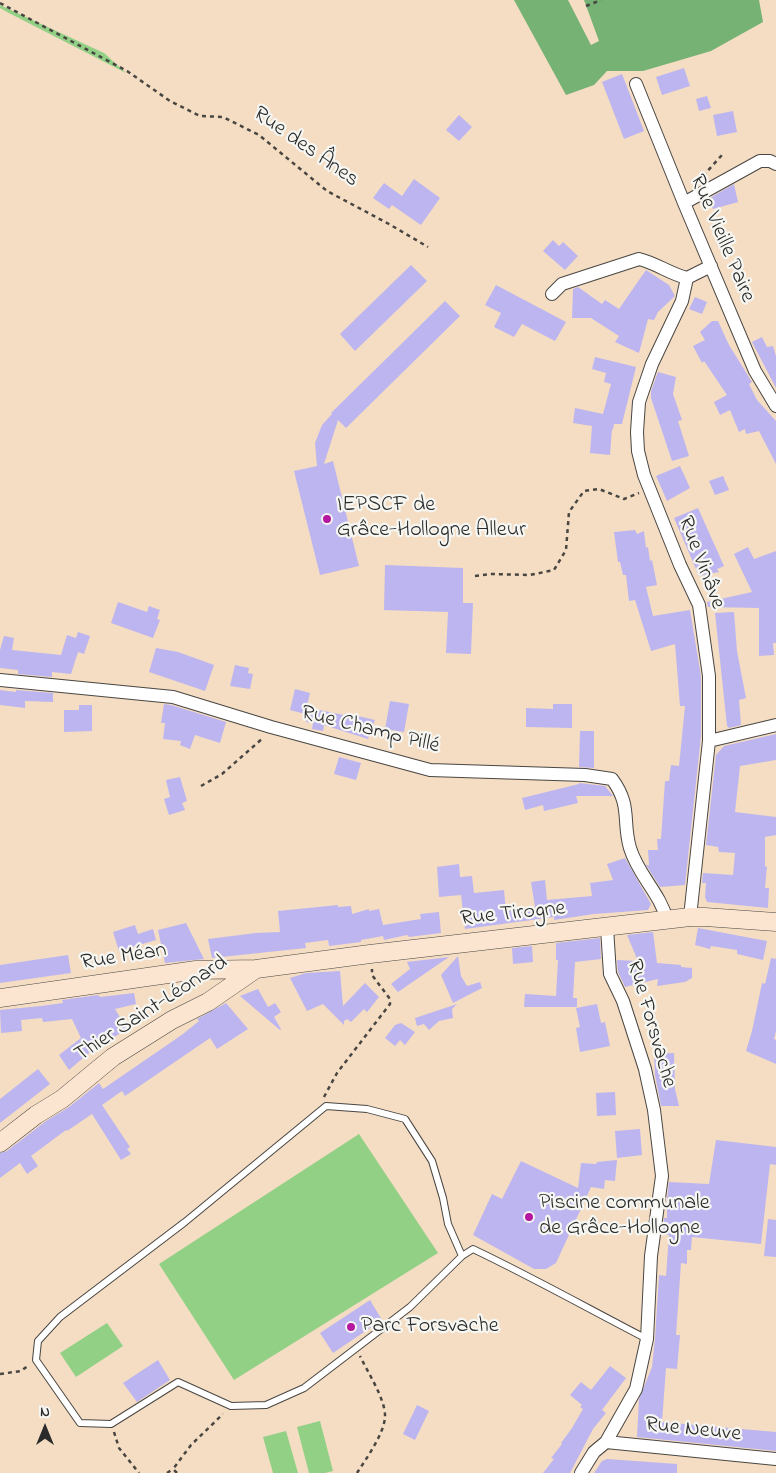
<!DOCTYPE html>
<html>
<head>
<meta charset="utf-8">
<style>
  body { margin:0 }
  #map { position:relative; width:776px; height:1473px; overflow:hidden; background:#f4ddc3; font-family:"Indie Flower",sans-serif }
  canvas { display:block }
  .north { position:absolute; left:20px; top:1403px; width:50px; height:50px; -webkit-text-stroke:4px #f6f6f2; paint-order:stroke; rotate:0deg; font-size:14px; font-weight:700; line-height:20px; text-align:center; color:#2b2b2b }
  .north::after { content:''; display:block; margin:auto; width:18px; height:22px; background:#2b2b2b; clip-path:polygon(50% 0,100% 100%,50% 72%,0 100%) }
</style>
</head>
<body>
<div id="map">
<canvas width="776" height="1473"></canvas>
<div class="north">N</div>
</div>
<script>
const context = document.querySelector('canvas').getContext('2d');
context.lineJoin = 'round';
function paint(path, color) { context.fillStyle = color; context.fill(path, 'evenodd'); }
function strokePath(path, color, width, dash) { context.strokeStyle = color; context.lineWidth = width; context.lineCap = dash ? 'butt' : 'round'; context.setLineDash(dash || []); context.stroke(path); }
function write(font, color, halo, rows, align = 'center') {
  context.font = font + ' "Indie Flower",sans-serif'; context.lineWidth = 4.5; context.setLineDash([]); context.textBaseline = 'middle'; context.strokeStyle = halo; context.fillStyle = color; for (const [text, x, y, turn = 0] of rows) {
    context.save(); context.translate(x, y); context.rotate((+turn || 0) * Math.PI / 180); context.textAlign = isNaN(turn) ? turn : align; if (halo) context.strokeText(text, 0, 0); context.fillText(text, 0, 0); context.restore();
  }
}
paint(new Path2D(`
  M0 5 104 53 126 73 7 12 0 8Z
  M359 1134 438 1253 234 1380 159 1264Z
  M107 1323 123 1346 76 1377 60 1353Z
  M320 1421 333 1471 325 1473H309L297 1427Z
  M286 1431 298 1473H273L263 1437Z`), '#92d086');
paint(new Path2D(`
  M514 0H568L591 45 599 41 584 0H759L763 22 711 51 643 71H607L594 85 566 95Z`), '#75b273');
paint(new Path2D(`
  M684 68 690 86 662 95 656 77Z
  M622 74 644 131 624 139 602 82Z
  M707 96 711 108 699 111 696 99Z
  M733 111 737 132 717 136 713 115Z
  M459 115 472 127 459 141 446 130Z
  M414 179 440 198 421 225 392 205 389 209 373 198 384 183 402 196Z
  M734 184 738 202 713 209 708 199Z
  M553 240 559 246 563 242 578 256 565 270 543 251Z
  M411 265 427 281 355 351 340 334Z
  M646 270 669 285 675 296 658 312 654 320 648 319 639 353 615 342 619 336 591 318H572L573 289 578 287 602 304 605 300 619 309Z
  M496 285 566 322 555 341 522 324 514 337 494 327 501 313 485 305Z
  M695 297 707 302 702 314 689 309Z
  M445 301 460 316 346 428 338 420 324 464 333 461 359 566 320 575 294 471 317 466 315 443 322 425 332 414 331 413Z
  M712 321H718L729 345 752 382 749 384 757 400 776 421V464L759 431 746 434 745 429 739 432 730 410 720 415 714 402 727 395 704 361 702 363 693 346 705 340 700 332Z
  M762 337 767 347 773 346 776 356V388L752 342Z
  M595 357 636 367 622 424H614L613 430 612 429 610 455 590 453 592 426 573 423 575 408 603 414 611 384 604 382 606 373 592 369Z
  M658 372 676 377 673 394 682 420 678 421 689 456 672 461 651 398V391Z
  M680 466 690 488 667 501 656 476Z
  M723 476 729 490 715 495 709 481Z
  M698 508 724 566 717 569 719 572 699 576 674 518Z
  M635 530 637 534 644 531 646 548 648 547 650 561 652 560 657 585 646 587 653 616 690 610 699 664 701 677V736L685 885 660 887 646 865H649L648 850H658L657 839H661L665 781H669L671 765 679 766 685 706H680L675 644 651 651 635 600 629 601 626 575H623L620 562H618L614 532Z
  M748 547 754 559 776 551V643H773L774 655 759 656V608L708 607 707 602 752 592 734 554Z
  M385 565 463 568V603H473L471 654 446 653 448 612 384 610Z
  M118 602 147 612 149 606 160 610 157 619 160 620 153 638 111 623Z
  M734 612 737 651 746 698 739 700 741 725 729 728 727 726 715 613Z
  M78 632 90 636 84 654 78 652 71 674 52 672V677L18 674V670L0 668V650L4 636 14 638 12 650 61 655 67 635 76 638Z
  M156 648 178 652 214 665 205 691 149 672Z
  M235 665 249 668 248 673 253 674 250 689 230 686Z
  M295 689 310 693 305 714 290 710Z
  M0 690 16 692V690L53 693V702L25 701V708L0 705Z
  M390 701 409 704 404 732 385 729Z
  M164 704 171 705 226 722 220 743 195 735 190 749 180 745 181 741 163 739 165 723H161Z
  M553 704H572V728L526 727V708L553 709Z
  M79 705H92V731L64 732V710H79Z
  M309 708 344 715 345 713 375 720 368 739 324 725 323 731 312 729 313 723 306 722Z
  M580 731H594V768L579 767Z
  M776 734V760L740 766 735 812 776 817V835L765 837V867L767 866 765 888H769L768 908 707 902 705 897 706 883H702L703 873 733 875 735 853 719 852 718 847 706 845 716 755 724 746Z
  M339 757 361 763 356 780 334 774Z
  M180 777 187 801 182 803 185 810 169 815 164 799 170 797 166 780Z
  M579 783 605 786 613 796H576L578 803 544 811 543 805 525 810 522 798 579 784Z
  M625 858 651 904 648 910 594 914 554 920V917L465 929 461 895 439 897 437 867 459 864 460 877 472 876 474 893 504 890 506 911 535 907 531 882 545 880 547 900 592 896 590 883 613 880 607 864Z
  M338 905V907L351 906 352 914 369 909V911L379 909 383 925 421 919 420 914 439 912 441 933 409 937 407 935 384 940 383 936 361 940V942L329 946 328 940 305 943 306 948 212 958 208 939 256 933 280 932 278 911Z
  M186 923 204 959 165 963 158 930Z
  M135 925 138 934 153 929 156 940 119 951 113 932Z
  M698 928 767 941 763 960 737 954V950L711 946 710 949 695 945Z
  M653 932 657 963 681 965V967L692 968V978L685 982 657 986 658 979 625 987 618 972 617 960 638 961 627 935Z
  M600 938 601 959 575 962 573 998H577V1007H524L525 994 556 996 558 960H556V943Z
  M532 946 533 962 513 964 512 948Z
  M68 955 71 973 0 983V965Z
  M458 956 461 976 467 986 480 982 482 988 453 1003 441 975Z
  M449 957 398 992 391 984 410 969 407 962Z
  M771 958 776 959V1031L774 1039 776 1040V1064L746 1051 752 1031 762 983 765 984Z
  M340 971 343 1006 365 983 379 997 367 1012 364 1009 351 1022 347 1019 344 1021V1025L323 1004 307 1011 290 978 306 973Z
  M258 989 268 1007 275 1003 281 1012 274 1017 281 1029 280 1030 240 996Z
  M134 993 136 1004 115 1009 127 1029 89 1053 69 1070 59 1055 81 1038 72 1019 43 1022 42 1018 21 1020 22 1031 1 1033 0 1010 41 1006 63 1003 62 1000 98 995 100 997Z
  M226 1003 248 1029 217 1049 210 1038 125 1096 122 1091 102 1105 130 1147 127 1149 131 1154 121 1160 92 1114 67 1131 66 1130 31 1156 38 1166 27 1174 20 1163 0 1178V1153L7 1151 46 1121 69 1107 99 1083 103 1089 183 1034 199 1021 197 1019Z
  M457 1004 452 1009 453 1018 439 1021 429 1030 424 1024 417 1026 415 1018Z
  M597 1004 601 1023 605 1022 610 1046 580 1052 576 1028 580 1027 576 1008Z
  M401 1023 415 1032 405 1045 400 1040 395 1046 385 1038 395 1025Z
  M674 1053 675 1089 679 1106H661L655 1075 654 1054Z
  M38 1069 50 1084 0 1123V1099Z
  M615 1092 616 1115 597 1116 596 1093Z
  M640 1129 642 1155 617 1158 615 1131Z
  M716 1140 776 1147V1165L770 1164 761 1244 692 1237 691 1250H687V1264L681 1263 676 1335H680L677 1369 666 1368 662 1422 776 1432V1451L637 1437 639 1399 652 1367 655 1339 659 1275 666 1276 669 1235 663 1234 664 1218H667V1199L669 1182 709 1184Z
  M617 1160 615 1181 605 1180 604 1189 591 1187 556 1263 546 1269H534L473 1235 492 1194 502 1199 521 1161 578 1188 581 1163 596 1164 597 1162Z
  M768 1219 776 1220V1257L764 1256Z
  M370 1300 382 1320 333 1353 320 1333Z
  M158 1360 170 1380 137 1402 123 1383Z
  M610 1366 626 1378 602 1410 606 1413 593 1429 570 1473H543L554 1459 551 1458 562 1444 561 1443 572 1428 583 1409 580 1407 582 1405 570 1395 581 1382 591 1390Z
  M417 1405 429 1411 415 1440 403 1434Z
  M607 1459 677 1464V1473H594L602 1461Z`), '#bdb5f0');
const lane = new Path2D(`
  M462 1256 448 1224 443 1198 432 1161 405 1119 367 1109 326 1106 185 1222 60 1317 38 1341 36 1360 80 1423 111 1424 178 1382 231 1406 266 1405 304 1388 410 1307 462 1256 473 1249C532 1277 589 1309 647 1339`);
const street = new Path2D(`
  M636 84 684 203 755 371 776 406
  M684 203 760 161H770L776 164
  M552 294 562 284 639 259C656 263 670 274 687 278
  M0 680 173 697 271 727 430 770 585 775 612 779C632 806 622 821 630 848 638 875 660 893 667 920
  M709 741 776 725
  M690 917 709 741V676L699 605 680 565 644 475 638 451 637 432 639 402 652 364 682 301 687 278 711 266
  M606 1442 776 1459
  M581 1473 594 1452 606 1442 636 1389 647 1339 651 1256 662 1176 654 1110 645 1069 623 1001 610 974 607 928`);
const secondary = new Path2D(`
  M0 998 196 970 256 969 370 954 690 917H705L776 922
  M0 1143 36 1115 62 1099 113 1057 172 1020 208 1002 256 969`);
strokePath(lane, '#494642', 8);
strokePath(street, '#494642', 14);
strokePath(secondary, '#494642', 19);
strokePath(new Path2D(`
  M0 3 127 71 170 101 200 116 223 117 259 135 327 191 389 224 428 247
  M586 6 601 0
  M703 176 722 155
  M475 576 492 574 530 575 554 570 566 550 569 512 584 491 599 489 624 499 639 493
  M201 786 222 774 263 738
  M324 1097 337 1073 390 1004V999L372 975V969
  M0 1374 21 1371 29 1365
  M114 1432 119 1448 139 1473
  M167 1473 173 1469
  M177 1473 173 1469 191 1445 223 1414
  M357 1473C366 1459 384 1434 385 1417 386 1400 367 1371 360 1356`), '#494642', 2.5, [4, 4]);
strokePath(lane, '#fff', 6);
strokePath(street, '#fff', 12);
strokePath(secondary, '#fce5d0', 18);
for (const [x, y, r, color] of [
  [327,519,5,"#b5179e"],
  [529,1217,5,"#b5179e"],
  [351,1327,5,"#b5179e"]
]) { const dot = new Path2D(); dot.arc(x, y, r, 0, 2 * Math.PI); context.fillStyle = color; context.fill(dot); strokePath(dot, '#f6f6f2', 2); }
write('22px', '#2b2b2b', '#f6f6f2', [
  ["Rue des Ânes",305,148,35],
  ["Rue Vieille Paire",721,239,67],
  ["Rue Vinâve",700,563,69],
  ["Rue Champ Pillé",370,731,14],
  ["Rue Tirogne",513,915,-6],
  ["Rue Méan",124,958,-9],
  ["Thier Saint-Léonard",152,1010,-33],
  ["Rue Forsvache",650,1024,74],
  ["Rue Neuve",693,1431,6]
]);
write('22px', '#2b2b2b', '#f6f6f2', [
  ["IEPSCF de",337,506],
  ["Grâce-Hollogne Alleur",337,531],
  ["Piscine communale",539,1204],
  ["de Grâce-Hollogne",539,1229],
  ["Parc Forsvache",361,1327]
], 'left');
</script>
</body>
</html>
